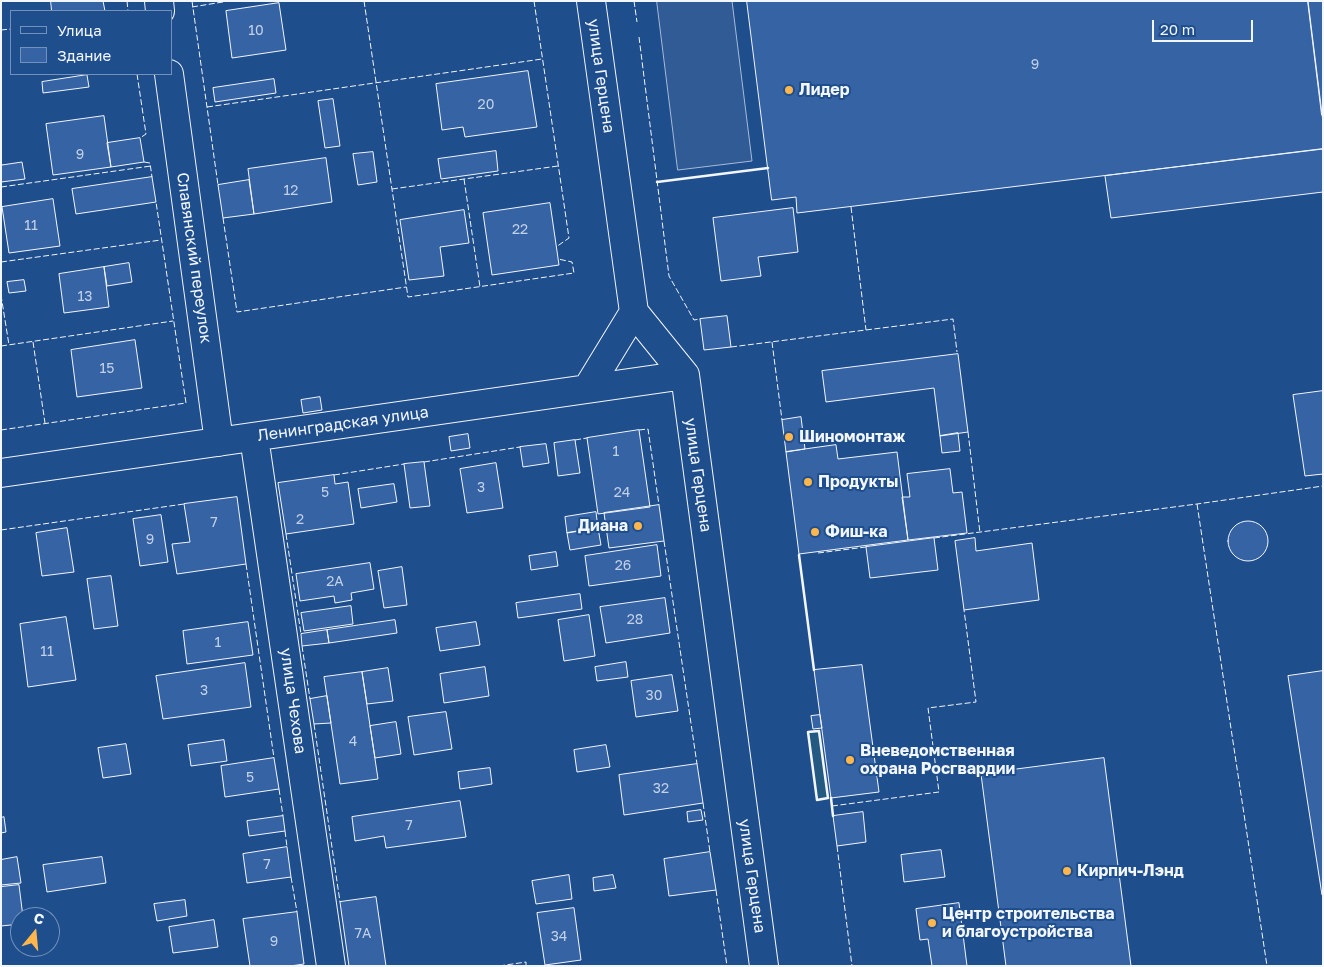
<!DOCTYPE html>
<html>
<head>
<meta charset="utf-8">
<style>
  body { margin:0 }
  #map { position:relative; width:1324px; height:967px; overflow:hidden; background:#1f4e8c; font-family:"Golos Text",sans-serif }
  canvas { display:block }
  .frame { position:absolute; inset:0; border:2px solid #f2f6ff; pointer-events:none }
  .legend { position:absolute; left:10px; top:10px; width:162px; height:65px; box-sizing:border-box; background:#1f4e8c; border:1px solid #7391ba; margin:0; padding:6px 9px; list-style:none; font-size:15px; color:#f2f6ff }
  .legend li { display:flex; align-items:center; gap:10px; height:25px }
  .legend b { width:25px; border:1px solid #7391ba }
  .north { position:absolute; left:10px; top:907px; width:50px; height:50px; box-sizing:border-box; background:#1f4e8c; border:1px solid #7391ba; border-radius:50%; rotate:17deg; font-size:14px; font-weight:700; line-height:20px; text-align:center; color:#f2f6ff }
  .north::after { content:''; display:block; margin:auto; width:18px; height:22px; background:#ffb74d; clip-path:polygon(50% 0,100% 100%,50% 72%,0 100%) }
  .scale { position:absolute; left:1152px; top:20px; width:101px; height:22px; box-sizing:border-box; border:2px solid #f2f6ff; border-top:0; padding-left:6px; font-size:15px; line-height:18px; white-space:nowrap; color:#f2f6ff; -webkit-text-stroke:4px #1f4e8c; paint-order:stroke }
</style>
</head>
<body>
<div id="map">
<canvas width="1324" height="967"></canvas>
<div class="frame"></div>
<ul class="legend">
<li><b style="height:6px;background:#1f4e8c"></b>Улица</li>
<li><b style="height:14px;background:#3563a3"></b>Здание</li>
</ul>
<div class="north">С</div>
<div class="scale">20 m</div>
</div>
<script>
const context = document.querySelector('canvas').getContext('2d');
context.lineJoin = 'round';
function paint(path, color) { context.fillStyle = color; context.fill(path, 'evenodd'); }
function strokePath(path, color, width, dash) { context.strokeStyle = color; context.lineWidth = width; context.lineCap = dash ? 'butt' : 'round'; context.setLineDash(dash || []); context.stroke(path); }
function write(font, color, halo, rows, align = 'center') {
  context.font = font + ' "Golos Text",sans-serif'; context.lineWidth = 4; context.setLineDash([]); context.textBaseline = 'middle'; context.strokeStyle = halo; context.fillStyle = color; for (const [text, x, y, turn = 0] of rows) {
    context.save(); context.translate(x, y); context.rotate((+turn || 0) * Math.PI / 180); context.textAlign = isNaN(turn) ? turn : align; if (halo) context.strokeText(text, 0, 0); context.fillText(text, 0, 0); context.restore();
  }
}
const green = new Path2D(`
  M819 731 828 798 817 800 808 732Z`);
paint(green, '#245a82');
strokePath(green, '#a8bbd7', 1);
const parking = new Path2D(`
  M657 1H732L752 161 678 170Z`);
paint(parking, '#305b95');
strokePath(parking, '#a8bbd7', 1);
const building = new Path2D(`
  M51 1H103L105 11H52Z
  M747 1H1308L1323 122V149L797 213 796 197 772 200Z
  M1308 1H1323V115H1322Z
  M279 3 286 50 232 58 226 11Z
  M528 71 537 127 465 137 463 127 442 130 436 84Z
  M87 75 89 87 43 93 42 82Z
  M274 79 276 93 215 102 213 88Z
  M333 99 340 146 325 148 318 101Z
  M104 116 111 167 53 175 46 124Z
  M140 138 144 162 111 167 107 143Z
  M1323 149V192L1111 218 1105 176Z
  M496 151 498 171 441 179 438 159Z
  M373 152 377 182 358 185 353 154Z
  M326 158 332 202 254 214 248 169Z
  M1 162 2 165 22 162 25 179 1 182Z
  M152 177 156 202 76 214 72 189Z
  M249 180 254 214 223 218 218 185Z
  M53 199 60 246 9 253 2 207Z
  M550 203 559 265 492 275 483 213Z
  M793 208 798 252 758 257 761 276 721 281 713 218Z
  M464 210 469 243 440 247 444 276 409 280 400 220Z
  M129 263 132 282 107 286 104 267Z
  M104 267 109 307 64 313 59 274Z
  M24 280 26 291 9 293 7 282Z
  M727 316 731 347 704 350 700 319Z
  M135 340 142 388 77 397 71 350Z
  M958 354 968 432 940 436 934 388 826 402 822 371Z
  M1323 391V474L1305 476 1293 395Z
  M320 397 322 410 303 413 301 400Z
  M801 417 805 449 786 452 782 420Z
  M639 430 650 507 598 514 587 438Z
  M958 433 960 451 942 453 940 436Z
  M468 434 470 448 451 451 449 437Z
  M575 440 580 473 558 476 554 443Z
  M546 444 549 463 523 467 520 447Z
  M836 445 838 459 897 452 908 540 799 554 786 452Z
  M424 462 430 506 410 508 404 464Z
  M496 463 503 508 467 513 460 469Z
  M950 469 953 493 962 492 967 533 908 540 902 497H910L907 474Z
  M334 475 335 484 348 482 354 524 286 534 278 483Z
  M394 484 397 502 361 508 358 489Z
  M237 497 246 564 177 574 172 544 190 542 184 504Z
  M659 505 664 541 609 548 604 513Z
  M596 512 598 528 567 533 565 517Z
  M161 515 168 562 140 566 133 519Z
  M1228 541a20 20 0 1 1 40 0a20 20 0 1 1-40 0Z
  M67 528 74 572 42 576 36 533Z
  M598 528 601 545 570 550 567 533Z
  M934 538 938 570 870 578 866 547Z
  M975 538 976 551 1032 543 1039 600 964 610 955 541Z
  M657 545 661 576 589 586 585 556Z
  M556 552 558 566 531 570 529 556Z
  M370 563 374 589 351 593 352 600 335 603 334 596 300 601 296 574Z
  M402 567 407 605 384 608 378 571Z
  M111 576 118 626 94 629 87 579Z
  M580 594 582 609 518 618 516 603Z
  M665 598 670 633 606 643 600 607Z
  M351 606 353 624 304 631 301 613Z
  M589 615 595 656 564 661 558 620Z
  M66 617 76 680 28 687 20 624Z
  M395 620 397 633 329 643 327 630Z
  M248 622 253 655 187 664 183 631Z
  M476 622 480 645 440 651 436 628Z
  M327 630 329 643 302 646 301 634Z
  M626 662 628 677 597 681 595 667Z
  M245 663 251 707 163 719 156 676Z
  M862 665 879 792 831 798 814 670Z
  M485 667 489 696 444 703 440 674Z
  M388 668 393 701 367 704 362 672Z
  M1323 671V895H1322L1288 676Z
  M362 672 378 779 340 784 324 677Z
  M672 675 678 711 636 717 631 681Z
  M327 696 331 723 314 724 310 699Z
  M446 712 452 749 414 755 408 717Z
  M820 715 822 728 813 729 811 716Z
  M396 722 401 754 375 758 370 726Z
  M224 740 227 761 191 766 188 745Z
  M126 744 131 774 103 778 98 748Z
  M606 745 610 767 577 772 574 750Z
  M274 758 279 789 225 797 221 766Z
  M1104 758 1131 966H1006L981 774Z
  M697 764 703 803 624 815 619 775Z
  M490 768 492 784 460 789 458 772Z
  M460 801 466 837 386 848 384 836 355 841 352 817Z
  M701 810 703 820 688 822 687 812Z
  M863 812 866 842 837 846 833 816Z
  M283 816 285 831 249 836 247 821Z
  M4 817 6 832 1 833V818Z
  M287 847 291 877 247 883 243 854Z
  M941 850 945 877 904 882 901 855Z
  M710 852 716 890 669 896 664 859Z
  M17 857 21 883 1 885V860Z
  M102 857 106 883 47 892 43 865Z
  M569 875 572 899 536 904 532 881Z
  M613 875 616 888 594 891 593 878Z
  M19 885 23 917H20V924L1 926V887Z
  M376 897 386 966H349L340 902Z
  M185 900 187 916 157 921 154 904Z
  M959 903 967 966H932L928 939 920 940 916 909Z
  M574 908 581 960 545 965 537 913Z
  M297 912 304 964 290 966H250L243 919Z
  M214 920 218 947 173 953 169 927Z`);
paint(building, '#3563a3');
strokePath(building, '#f2f6ff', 1);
const minor = new Path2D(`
  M159 1 160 11
  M591 1 634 312 685 375 764 966
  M169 74 219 442
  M587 389 634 312
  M254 437 331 966
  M1 473 685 375`);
strokePath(minor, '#f2f6ff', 30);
strokePath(minor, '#1f4e8c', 28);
strokePath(new Path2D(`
  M127 1 128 11
  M192 1 218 185
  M364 1 408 297 574 273 572 262 558 259
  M534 1 569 238 556 247
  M634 1 637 22
  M192 7 229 1
  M1 30 11 29
  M639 37 669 276 694 320 700 319
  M137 74 146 134 140 138
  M207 107 542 59
  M144 162 150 163 152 177
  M464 179 480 287
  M1 187 151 166
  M392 189 558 166
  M851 207 866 330
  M223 218 237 312 406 287
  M1 262 161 240
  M1 295 9 345
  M33 342 45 423
  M772 342 782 420
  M1 346 173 321
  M731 347 953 319 957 352
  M1 430 186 403 156 202
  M639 430 648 429 659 505
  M968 432 980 533
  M575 440 587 438
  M424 462 520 447
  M334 475 404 464
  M1197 504 1267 966
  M1 530 184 504
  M286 534 301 634
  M934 538 1197 504 1323 486
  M664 541 697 764
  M818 553 866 547
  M246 564 274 758
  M302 646 310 699
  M314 724 340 902
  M279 789 283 816
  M703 803 710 852
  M832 806 939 792 928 708 976 702 964 610
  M285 831 287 847
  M837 846 852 966
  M291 877 297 912
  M716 890 727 966
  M499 966 526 962V966`), '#f2f6ff', 1, [6, 2.5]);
strokePath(new Path2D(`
  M657 182 768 168
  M799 555 814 670
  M819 731 828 798 817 800 808 732Z
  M831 798 833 816`), '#f2f6ff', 2.5);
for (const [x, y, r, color] of [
  [789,90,5,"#ffb74d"],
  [789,437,5,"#ffb74d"],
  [808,482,5,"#ffb74d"],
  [638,526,5,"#ffb74d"],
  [815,532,5,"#ffb74d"],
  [850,760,5,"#ffb74d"],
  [1067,871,5,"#ffb74d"],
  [932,923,5,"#ffb74d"]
]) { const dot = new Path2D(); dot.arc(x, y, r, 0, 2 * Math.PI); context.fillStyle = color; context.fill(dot); strokePath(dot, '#1f4e8c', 2); }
write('14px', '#c3d1e8', null, [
  ["10",256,31],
  ["9",1035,65],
  ["20",486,105],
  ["9",80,155],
  ["12",291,191],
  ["11",31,226],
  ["22",520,230],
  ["13",85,297],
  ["15",107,369],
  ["1",616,452],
  ["3",481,488],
  ["5",325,493],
  ["24",622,493],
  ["2",300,520],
  ["7",214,523],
  ["9",150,540],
  ["26",623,566],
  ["2А",335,582],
  ["28",635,620],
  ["1",218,643],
  ["11",47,652],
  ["3",204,691],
  ["30",654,696],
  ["4",353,742],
  ["5",250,778],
  ["32",661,789],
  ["7",409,826],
  ["7",267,865],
  ["7А",363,934],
  ["34",559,937],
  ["9",274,942]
]);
write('16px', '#f2f6ff', '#1f4e8c', [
  ["улица Герцена",601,76,82],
  ["Славянский переулок",194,258,82],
  ["Ленинградская улица",343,424,-8],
  ["улица Герцена",698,475,82],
  ["улица Чехова",293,701,82],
  ["улица Герцена",752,876,82]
]);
write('bold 16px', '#f2f6ff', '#1f4e8c', [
  ["Лидер",799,90],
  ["Шиномонтаж",799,437],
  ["Продукты",818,482],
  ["Диана",628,526,"right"],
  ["Фиш-ка",825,532],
  ["Вневедомственная",860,751],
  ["охрана Росгвардии",860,769],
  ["Кирпич-Лэнд",1077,871],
  ["Центр строительства",942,914],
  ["и благоустройства",942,932]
], 'left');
</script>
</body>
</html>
